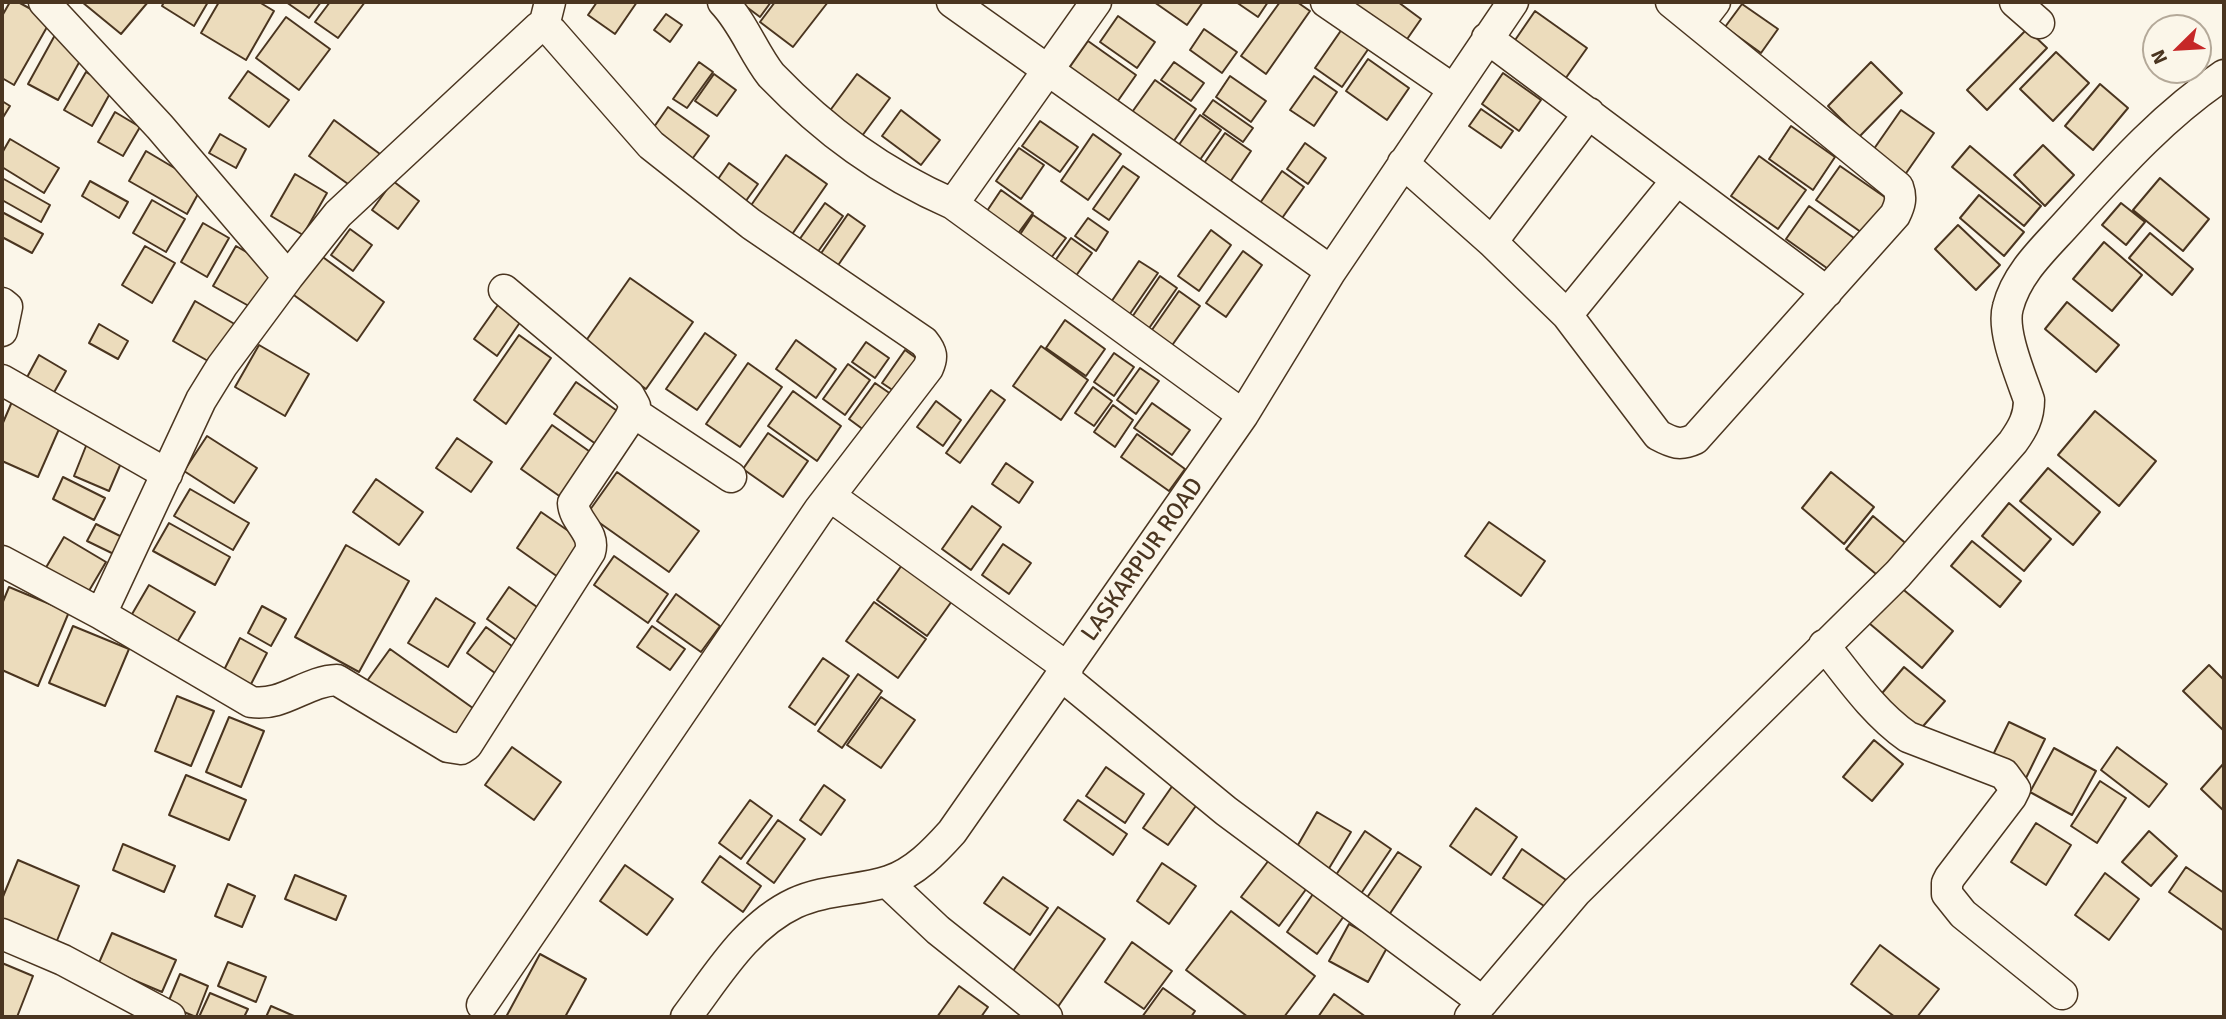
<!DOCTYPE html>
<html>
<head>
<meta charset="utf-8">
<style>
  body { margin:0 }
  #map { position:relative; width:2226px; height:1019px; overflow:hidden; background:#fbf6e9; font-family:Signika,sans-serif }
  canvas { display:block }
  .frame { position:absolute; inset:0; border:4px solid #4a3520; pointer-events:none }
  .north { position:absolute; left:2142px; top:14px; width:70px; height:70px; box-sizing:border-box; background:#fbf6e9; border:2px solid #b4a999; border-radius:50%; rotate:246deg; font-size:19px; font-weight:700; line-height:28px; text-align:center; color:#4a3520 }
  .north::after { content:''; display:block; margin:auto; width:24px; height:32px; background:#c62828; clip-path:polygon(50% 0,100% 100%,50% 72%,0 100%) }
</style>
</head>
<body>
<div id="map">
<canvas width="2226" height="1019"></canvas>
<div class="frame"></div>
<div class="north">N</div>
</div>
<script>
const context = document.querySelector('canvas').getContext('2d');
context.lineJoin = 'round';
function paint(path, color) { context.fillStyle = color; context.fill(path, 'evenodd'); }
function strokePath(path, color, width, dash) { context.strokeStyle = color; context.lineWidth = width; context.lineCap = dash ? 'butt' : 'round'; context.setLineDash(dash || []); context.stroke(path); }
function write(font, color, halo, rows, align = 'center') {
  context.font = font + ' Signika,sans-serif'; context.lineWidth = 5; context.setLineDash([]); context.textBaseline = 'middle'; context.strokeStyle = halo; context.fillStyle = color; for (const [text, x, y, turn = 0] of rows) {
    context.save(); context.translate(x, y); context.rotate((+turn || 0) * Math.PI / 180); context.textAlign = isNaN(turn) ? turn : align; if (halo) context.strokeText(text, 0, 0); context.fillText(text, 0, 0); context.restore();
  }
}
const building = new Path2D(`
  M10 2H18L51 20 14 85 2 78V16Z
  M82 2H148L121 34Z
  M164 2H208L194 26 162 6Z
  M219 2H259L274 11 246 60 201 33Z
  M286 2H321L309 18Z
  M330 2H365L338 38 315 22Z
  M597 2H637L615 34 588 15Z
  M740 2H771L760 17Z
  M775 2H828L793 47 760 22Z
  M1154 2H1203L1187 25Z
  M1236 2H1268L1258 17Z
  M1280 2H1297L1310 11 1266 74 1241 56Z
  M1343 2H1398L1421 19 1403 45Z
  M1742 4 1778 29 1761 53 1725 27Z
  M1535 11 1587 48 1563 82 1511 46Z
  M666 14 682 25 670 42 654 30Z
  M1118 16 1155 42 1137 68 1100 42Z
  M286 17 330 49 299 90 256 58Z
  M1204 29 1237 52 1222 73 1190 50Z
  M1342 29 1369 48 1342 87 1315 68Z
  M2027 29 2047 48 1987 110 1967 90Z
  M55 35 85 52 58 100 28 84Z
  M1088 41 1136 75 1115 105 1067 71Z
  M2056 52 2089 83 2053 121 2020 89Z
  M1368 59 1409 88 1387 120 1346 91Z
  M699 62 713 72 687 108 673 99Z
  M1174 62 1204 83 1191 101 1161 80Z
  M1871 62 1902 93 1859 137 1828 106Z
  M248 71 289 100 269 127 229 98Z
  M86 72 113 88 92 126 64 110Z
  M1503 73 1541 100 1519 131 1482 104Z
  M714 74 736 90 717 116 695 101Z
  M857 74 890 98 859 140 826 116Z
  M1230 76 1266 101 1251 122 1216 97Z
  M1314 76 1337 92 1314 126 1290 110Z
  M1155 80 1196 109 1171 145 1130 115Z
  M2100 84 2128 108 2093 150 2065 126Z
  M1213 100 1253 128 1243 142 1203 114Z
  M2 101 10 106 2 119Z
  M668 107 709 136 687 166 647 137Z
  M1481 109 1513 131 1501 148 1469 126Z
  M901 110 940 140 921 165 882 136Z
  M1901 110 1934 133 1902 179 1869 156Z
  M115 112 140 127 123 156 98 142Z
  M1200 115 1221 130 1192 171 1171 156Z
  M334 120 380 154 355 189 309 156Z
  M1040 121 1078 147 1060 172 1022 146Z
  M1791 126 1835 157 1813 190 1769 159Z
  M1225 133 1251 151 1226 188 1200 169Z
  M220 134 246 149 236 168 209 153Z
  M1093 134 1121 154 1088 200 1061 181Z
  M10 139 59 168 44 193 2 167V153Z
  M1305 143 1326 158 1308 184 1287 169Z
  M2043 145 2074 175 2045 206 2014 175Z
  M1970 146 2041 206 2024 226 1952 167Z
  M1019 148 1044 165 1021 199 996 181Z
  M146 151 203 185 187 214 129 181Z
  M786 155 827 184 786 243 745 214Z
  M1759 156 1806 190 1778 229 1731 196Z
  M729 163 758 184 743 205 714 185Z
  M1123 166 1139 177 1109 220 1093 209Z
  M1840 166 1889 200 1865 235 1816 200Z
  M1282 171 1304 187 1280 221 1258 206Z
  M295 174 327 193 303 235 271 216Z
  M2 178 50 205 41 222 2 200Z
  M2160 178 2209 219 2183 251 2133 210Z
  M90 181 128 202 119 218 82 196Z
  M393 181 419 201 398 229 372 210Z
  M1001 190 1033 213 1014 239 983 217Z
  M1979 195 2024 232 2004 256 1960 218Z
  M152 200 185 219 166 252 133 233Z
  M825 203 843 216 810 263 792 250Z
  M2121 203 2145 222 2126 245 2102 225Z
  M1809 206 1854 238 1831 271 1786 239Z
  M2 212 43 234 32 253 2 237Z
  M848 214 865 226 830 277 813 265Z
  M1033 215 1066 238 1051 258 1019 236Z
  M1088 218 1108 232 1096 251 1075 236Z
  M203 223 229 238 207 277 181 262Z
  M1958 225 2000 265 1976 290 1935 249Z
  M350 229 372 245 353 271 331 255Z
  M1211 230 1231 245 1199 291 1178 276Z
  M2150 233 2193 269 2172 295 2129 258Z
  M1071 238 1092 253 1073 280 1052 265Z
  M2104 242 2142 275 2112 311 2073 279Z
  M145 246 175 263 152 303 122 285Z
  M236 246 279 271 256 310 213 286Z
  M1243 251 1262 265 1226 317 1206 303Z
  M320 255 384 302 357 341 291 293Z
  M1139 261 1158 273 1125 321 1107 308Z
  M1160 276 1177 288 1145 334 1128 323Z
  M630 278 693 322 646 389 583 345Z
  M1179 291 1200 306 1168 351 1147 337Z
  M195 301 238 326 215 365 173 341Z
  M500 302 523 318 497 356 474 339Z
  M2067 302 2119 345 2096 372 2045 329Z
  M1065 320 1105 349 1086 376 1046 348Z
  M99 324 128 341 118 359 89 343Z
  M705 333 736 355 697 410 666 389Z
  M519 335 551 358 506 424 474 400Z
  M796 340 836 369 816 398 776 369Z
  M866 342 889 358 875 378 852 362Z
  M259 345 309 374 285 416 235 387Z
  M1041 346 1088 380 1061 420 1013 386Z
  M905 350 923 363 900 395 882 383Z
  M1114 353 1134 367 1114 396 1094 382Z
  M39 355 66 371 52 396 25 381Z
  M748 363 782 387 740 447 706 424Z
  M848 364 870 380 845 415 823 399Z
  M1140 368 1159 381 1136 414 1117 400Z
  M576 382 623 415 600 447 554 414Z
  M875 383 898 399 872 436 849 419Z
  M1093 387 1112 401 1094 426 1075 413Z
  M991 390 1005 400 960 463 946 453Z
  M793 391 841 426 817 461 768 426Z
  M14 397 63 420 38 477 2 461V425Z
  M936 401 961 420 943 446 917 427Z
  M1152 403 1190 430 1172 455 1134 428Z
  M1113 405 1133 420 1115 447 1094 432Z
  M2095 411 2156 461 2119 506 2058 455Z
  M552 425 596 456 565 500 521 469Z
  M768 433 808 461 783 497 743 469Z
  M1137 434 1185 469 1169 491 1121 457Z
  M207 436 257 468 234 503 184 471Z
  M457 438 492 462 471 492 436 468Z
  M88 441 124 456 109 491 74 476Z
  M1006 463 1033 482 1019 503 992 484Z
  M2048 468 2100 512 2073 545 2020 501Z
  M617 472 699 531 669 572 587 514Z
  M1831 472 1874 507 1844 544 1802 508Z
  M63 477 105 498 94 520 53 499Z
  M376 479 423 512 399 545 353 512Z
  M190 489 249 523 233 550 174 516Z
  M2009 503 2051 539 2024 571 1982 536Z
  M972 506 1001 527 971 570 942 549Z
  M541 512 583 541 558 577 517 548Z
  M1873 516 1909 546 1882 579 1846 549Z
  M1489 522 1545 561 1521 596 1465 556Z
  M169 523 230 557 215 585 153 551Z
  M96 524 132 542 124 559 87 541Z
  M64 537 106 562 83 601 41 576Z
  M1972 541 2021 581 2000 607 1951 566Z
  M1003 544 1031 563 1009 594 982 575Z
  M346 545 409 581 359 672 295 637Z
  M614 556 668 594 648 623 594 585Z
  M907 558 957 594 927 636 877 600Z
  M1893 581 1953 631 1922 668 1863 618Z
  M149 585 195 612 173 649 128 621Z
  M9 587 69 612 38 686 2 670V604Z
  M509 587 544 612 522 644 487 619Z
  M676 594 720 626 701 652 657 621Z
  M436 598 475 623 448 667 408 643Z
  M874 602 926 639 898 678 846 641Z
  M262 606 286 619 271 646 248 633Z
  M73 626 129 649 105 706 49 683Z
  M652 626 685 649 670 670 637 647Z
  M486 627 520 652 502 678 467 653Z
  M240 638 267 653 249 688 222 674Z
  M390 649 477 711 454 744 367 681Z
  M823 658 849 676 815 725 789 707Z
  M2209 665 2224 680V731L2183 691Z
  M1904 667 1945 701 1918 732 1878 698Z
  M858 674 882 691 842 748 818 731Z
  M177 696 214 711 191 766 155 751Z
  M881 697 915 720 881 768 847 745Z
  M229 717 264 731 241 787 206 772Z
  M2009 722 2045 739 2026 778 1990 761Z
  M1874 740 1903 764 1872 801 1843 777Z
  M512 747 561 782 534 820 485 785Z
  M2117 747 2167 784 2149 807 2101 770Z
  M2054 748 2096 771 2072 815 2030 792Z
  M2224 763V811L2201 789Z
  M1106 767 1144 794 1125 823 1086 796Z
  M186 775 246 800 229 840 169 815Z
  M2100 781 2126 798 2097 843 2071 826Z
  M824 785 845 800 821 835 800 820Z
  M1173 785 1198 803 1168 845 1143 828Z
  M750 800 772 816 741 859 719 843Z
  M1078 800 1127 834 1113 855 1064 820Z
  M1476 808 1517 837 1491 875 1450 846Z
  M1317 812 1351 832 1328 870 1295 850Z
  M778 820 805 839 774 883 747 863Z
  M2036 823 2071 845 2046 885 2011 862Z
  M1365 831 1391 849 1358 898 1332 881Z
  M2149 831 2177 856 2151 886 2122 862Z
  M123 844 175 866 164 892 113 870Z
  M1522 849 1566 880 1547 908 1503 878Z
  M1398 852 1421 867 1387 918 1364 902Z
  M720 856 761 886 743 912 702 882Z
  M18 860 79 886 54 948 2 925V899Z
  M1269 860 1307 888 1279 926 1241 897Z
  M1162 863 1196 886 1169 924 1137 901Z
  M625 865 673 899 647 935 600 901Z
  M2186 867 2224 893V931L2169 892Z
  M2105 873 2139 899 2109 940 2075 915Z
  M295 875 346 896 336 920 285 899Z
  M1003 877 1048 908 1030 935 984 903Z
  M228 884 255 896 242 927 215 916Z
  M1313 894 1344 916 1317 954 1287 932Z
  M1058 907 1105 939 1055 1011 1008 978Z
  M1231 911 1315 976 1284 1017H1248L1186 970Z
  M1349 924 1388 946 1368 982 1329 961Z
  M112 933 176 960 162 992 98 965Z
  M1132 942 1172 971 1144 1009 1105 982Z
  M1880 945 1939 989 1917 1017H1895L1851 984Z
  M540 954 586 979 565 1017H506Z
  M228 962 266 977 256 1002 218 986Z
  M2 963 33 976 17 1017H2Z
  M180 974 208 986 196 1017 167 1005Z
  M959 986 988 1007 981 1017H937Z
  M1163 988 1195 1011 1191 1017H1142Z
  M210 993 248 1009 244 1017H199Z
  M1334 994 1366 1017H1318Z
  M271 1006 294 1016V1017H266Z`);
paint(building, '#ecdcbc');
strokePath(building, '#4a3520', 2);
const minor = new Path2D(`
  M44 2 160 127 288 277
  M723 2C744 24 753 52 771 75 825 131 882 173 953 204L1243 415
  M952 2 1331 271
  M1326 2 1453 89
  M1671 2 1698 24
  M2015 2 2039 23
  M544 26 550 2
  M1487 38 1827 292
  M1403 163 1492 242 1567 315 1658 435C1673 443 1680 446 1695 439L1895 215C1900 205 1902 198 1898 187L1698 24 1715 2
  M953 204 1096 2
  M1492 242 1589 113
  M2 303 7 307 2 331
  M1567 315 1677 180
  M2 380 167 474
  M633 412 731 477
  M830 496 1068 668
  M2 561 101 614 251 702C283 707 306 681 337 680L448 747 461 749 467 745 590 552C596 532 574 522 573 503L630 418 635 406 629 395 504 290
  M101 614 201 400 222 366 288 277 338 214 539 27 544 26 552 32 651 145 751 224 924 342C932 352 933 357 928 368L819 510 482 1005
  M1824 645C1850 678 1874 713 1908 737L2004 774 2015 789 2011 797 1950 877 1947 883V894L1963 914 2062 994
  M1062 676 1226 811 1483 1002
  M887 882 938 930 1047 1017
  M2 934 63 960 170 1017
  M686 1017C718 975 746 926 795 903 825 889 859 891 889 881 915 872 934 852 952 832L1243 415 1331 271 1513 2
  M1470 1017 1576 892 1898 574 2013 442C2023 428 2029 417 2029 400 2021 376 2001 331 2008 307 2017 272 2046 247 2069 221 2117 168 2164 115 2224 75`);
strokePath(minor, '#4a3520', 33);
strokePath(minor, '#fbf6e9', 30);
write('24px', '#4a3520', '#fbf6e9', [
  ["LASKARPUR ROAD",1143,560,-55]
]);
</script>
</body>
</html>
